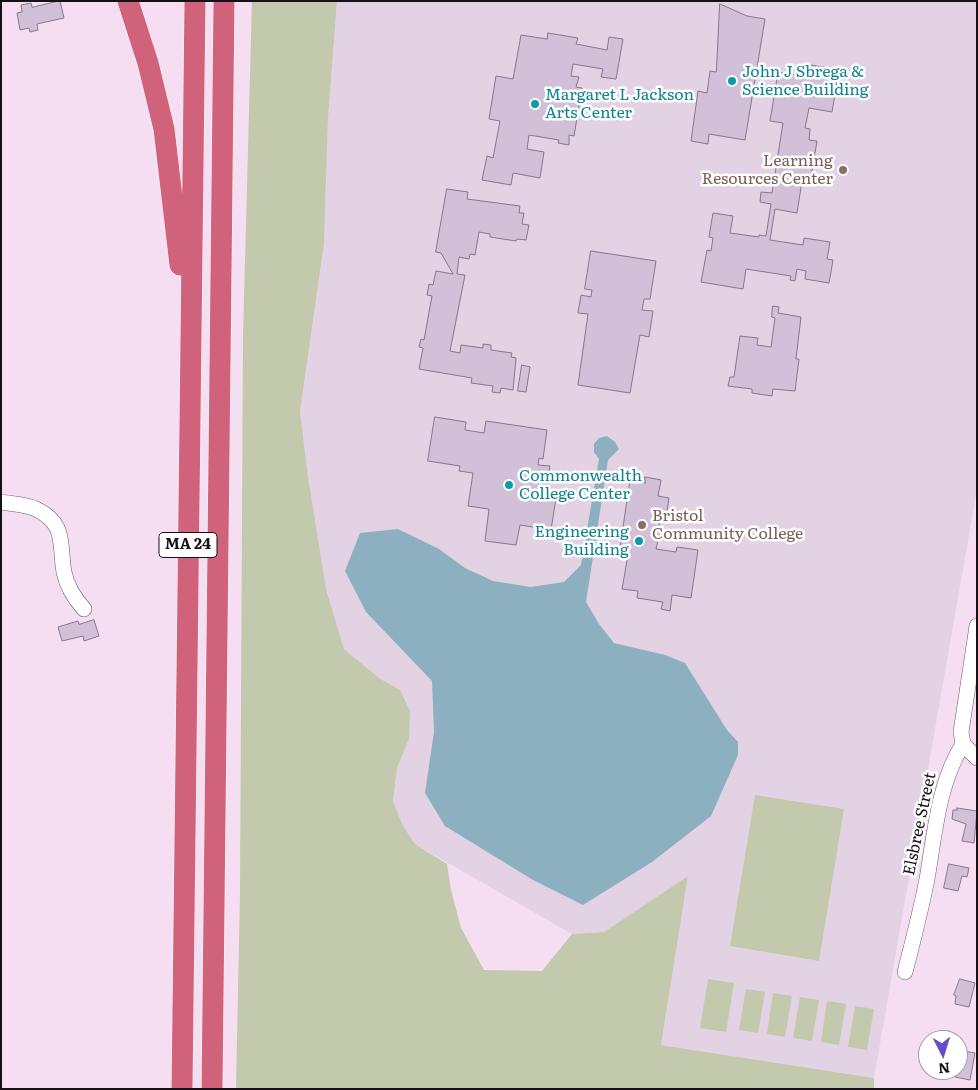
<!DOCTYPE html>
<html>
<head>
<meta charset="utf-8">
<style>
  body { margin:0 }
  #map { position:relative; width:978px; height:1090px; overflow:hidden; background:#f5ddf2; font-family:Literata,serif }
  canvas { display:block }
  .frame { position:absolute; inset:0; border:2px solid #171017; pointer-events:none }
  .north { position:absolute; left:918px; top:1030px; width:50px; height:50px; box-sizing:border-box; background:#fff; border:1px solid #a29fa2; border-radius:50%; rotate:175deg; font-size:14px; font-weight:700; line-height:20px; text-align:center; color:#171017 }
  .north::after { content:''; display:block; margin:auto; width:18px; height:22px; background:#674dc6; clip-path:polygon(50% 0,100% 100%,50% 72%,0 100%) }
</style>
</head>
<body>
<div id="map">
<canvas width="978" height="1090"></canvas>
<div class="frame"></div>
<div class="north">N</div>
</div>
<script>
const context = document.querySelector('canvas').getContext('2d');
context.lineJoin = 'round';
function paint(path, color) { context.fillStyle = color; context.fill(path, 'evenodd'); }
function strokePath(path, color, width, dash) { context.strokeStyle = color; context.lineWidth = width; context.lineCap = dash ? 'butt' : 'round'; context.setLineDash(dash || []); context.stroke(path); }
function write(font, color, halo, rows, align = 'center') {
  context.font = font + ' Literata,serif'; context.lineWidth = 5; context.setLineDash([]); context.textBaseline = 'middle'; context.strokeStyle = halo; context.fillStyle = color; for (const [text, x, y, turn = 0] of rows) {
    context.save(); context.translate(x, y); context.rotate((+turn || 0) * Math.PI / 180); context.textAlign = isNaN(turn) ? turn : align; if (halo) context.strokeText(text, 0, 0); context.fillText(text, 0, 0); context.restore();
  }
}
paint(new Path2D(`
  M337 1H977V489L874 1078 661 1045 688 876 604 932 572 934 415 844 403 827 393 801 397 768 409 739 400 690 379 678 344 649 318 561 300 411 324 244 328 119Z`), '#e2d2e4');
paint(new Path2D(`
  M252 1H337L328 119 324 244 300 411 308 477 326 589 344 649 379 678 400 690 410 711 409 739 397 768 393 801 403 826 415 844 447 864 451 890 461 928 484 970 542 971 572 934 604 932 688 876 661 1045 874 1078V1089H236L240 893 243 335Z
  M755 795 844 809 819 961 730 946Z
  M708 979 734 983 726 1032 700 1028Z
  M746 989 765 992 758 1033 739 1030Z
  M773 993 792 996 785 1037 767 1034Z
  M800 997 819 1000 812 1041 793 1038Z
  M827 1001 846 1004 839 1045 821 1042Z
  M855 1006 874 1009 867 1050 848 1047Z`), '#c3c9ad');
paint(new Path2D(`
  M607 436 615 442 619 449 608 460 586 602 599 624 614 643 665 655 685 663 727 730 738 742V755L711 816 652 862 583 905 533 880 445 826 425 793 434 732 432 681 366 612 345 571 360 533 398 529 439 549 465 568 493 581 531 587 564 582 581 565 599 459 594 452V444L599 438Z`), '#8db0c0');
const building = new Path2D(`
  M60 1 64 18 37 24 38 30 30 32 29 28 20 30 17 13 22 12 21 5 31 3 32 7Z
  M720 4 747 16 765 19 745 140 709 134 708 144 691 141 698 91 707 93 710 71 716 72Z
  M548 33 578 38 576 44 607 50 609 37 623 39 616 79 601 77 603 69 573 64 571 76 579 77 576 87 582 88 574 136 569 135V145L558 143 559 140 529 135 527 149 544 152 540 178 513 173 511 185 482 180 487 156 493 158 500 121 489 119 496 76 513 79 521 35 547 39Z
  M811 65 839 70 832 112 809 108 805 128 810 129 809 140 817 141 810 183 802 181 797 213 775 209 770 240 803 245 804 238 830 242 827 259 833 260 829 283 805 279 806 271 797 269 795 281 790 280 791 276 746 269 743 289 701 282 707 250 711 251 713 238 709 237 713 213 733 216 730 233 759 237V235L766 236 771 204 760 202 761 192 772 193 783 123 770 121 778 72 809 77Z
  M447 189 468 192 467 199 520 206 519 213H524L522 224 529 225 526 240 517 239 516 241 490 237V234L479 232 475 255 470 254 469 259 459 257 457 274 465 275 450 351 460 353 461 345 483 348V344L491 345V350L512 353 511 357 516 358 513 390 501 388 500 393 492 392 493 386 471 383 472 378 419 369 423 348 419 347 421 339 424 340 432 296 427 295 429 284 433 285 436 271 453 274 441 253 436 252Z
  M591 251 656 261 650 299H644L642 310 653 311 649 337 640 335 630 393 578 385 588 314 578 313 581 295 591 297 592 290 585 289Z
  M773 306 779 307 778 313 801 317 796 359H799L795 391 773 389 772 396 752 393V389L728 386 730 377H734L740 336 758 338 757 345 771 347 775 318 772 317Z
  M522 365 530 367 526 392 518 391Z
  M435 417 466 422 465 430 484 433 486 421 547 430 543 459 539 458 538 465 550 466 545 496 556 498 551 530 520 525 516 545 485 541 489 509 468 506 473 473 459 471 460 466 428 461Z
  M645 477 661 480 658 496 669 498 666 517 660 516 659 527H661L656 549 676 552 677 547 698 550 691 598 672 595 670 611 661 609 663 602 637 598 638 591 622 589 628 555 619 554 630 480 645 483Z
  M94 620 99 636 84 641 83 636 62 641 58 627 78 621 79 624Z
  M957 808 977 811 974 843 962 841 966 824 952 819 953 810H957Z
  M949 864 969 868 967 877 962 876 958 891 944 888Z
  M960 979 975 983 969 1007 955 1004 956 996 954 995Z
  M958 1050 975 1053 970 1080 955 1077 958 1070Z`);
paint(building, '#d2c0d8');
strokePath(building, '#87778d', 1);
const minor = new Path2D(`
  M1 502C12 504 26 504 36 509 67 524 59 544 64 572 67 587 74 598 84 609
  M977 626 961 732 963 744 977 758
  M905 972C913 941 921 910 927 879 935 833 938 784 963 744`);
const highway = new Path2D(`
  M128 1 148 63 164 129 180 265
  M182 1089 195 1
  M212 1089 224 1`);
strokePath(minor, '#6f5b6e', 16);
strokePath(highway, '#fff', 22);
strokePath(minor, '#fff', 15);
strokePath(highway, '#d1627b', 21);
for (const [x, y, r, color] of [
  [732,81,5,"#0f9aa8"],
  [535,104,5,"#0f9aa8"],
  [843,170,5,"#8d6e63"],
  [509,485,5,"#0f9aa8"],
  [642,525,5,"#8d6e63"],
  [639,541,5,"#0f9aa8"]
]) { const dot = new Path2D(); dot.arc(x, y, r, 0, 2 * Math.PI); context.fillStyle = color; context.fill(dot); strokePath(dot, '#fff', 2); }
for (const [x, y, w] of [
  [188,545,58]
]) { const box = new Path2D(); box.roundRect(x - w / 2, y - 12.5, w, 25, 4); context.fillStyle = '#fff'; context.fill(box); strokePath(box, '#171017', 1); }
write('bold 15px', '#171017', null, [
  ["MA 24",188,545]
]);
write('16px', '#0d838f', '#fff', [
  ["John J Sbrega &",742,72],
  ["Science Building",742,90],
  ["Margaret L Jackson",545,95],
  ["Arts Center",545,113],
  ["Commonwealth",519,476],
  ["College Center",519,494],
  ["Engineering",629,532,"right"],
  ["Building",629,550,"right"]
], 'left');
write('16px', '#785e54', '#fff', [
  ["Learning",833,161],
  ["Resources Center",833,179],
  ["Bristol",652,516,"left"],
  ["Community College",652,534,"left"]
], 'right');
write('16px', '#171017', '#fff', [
  ["Elsbree Street",920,824,-78]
]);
</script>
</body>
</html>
